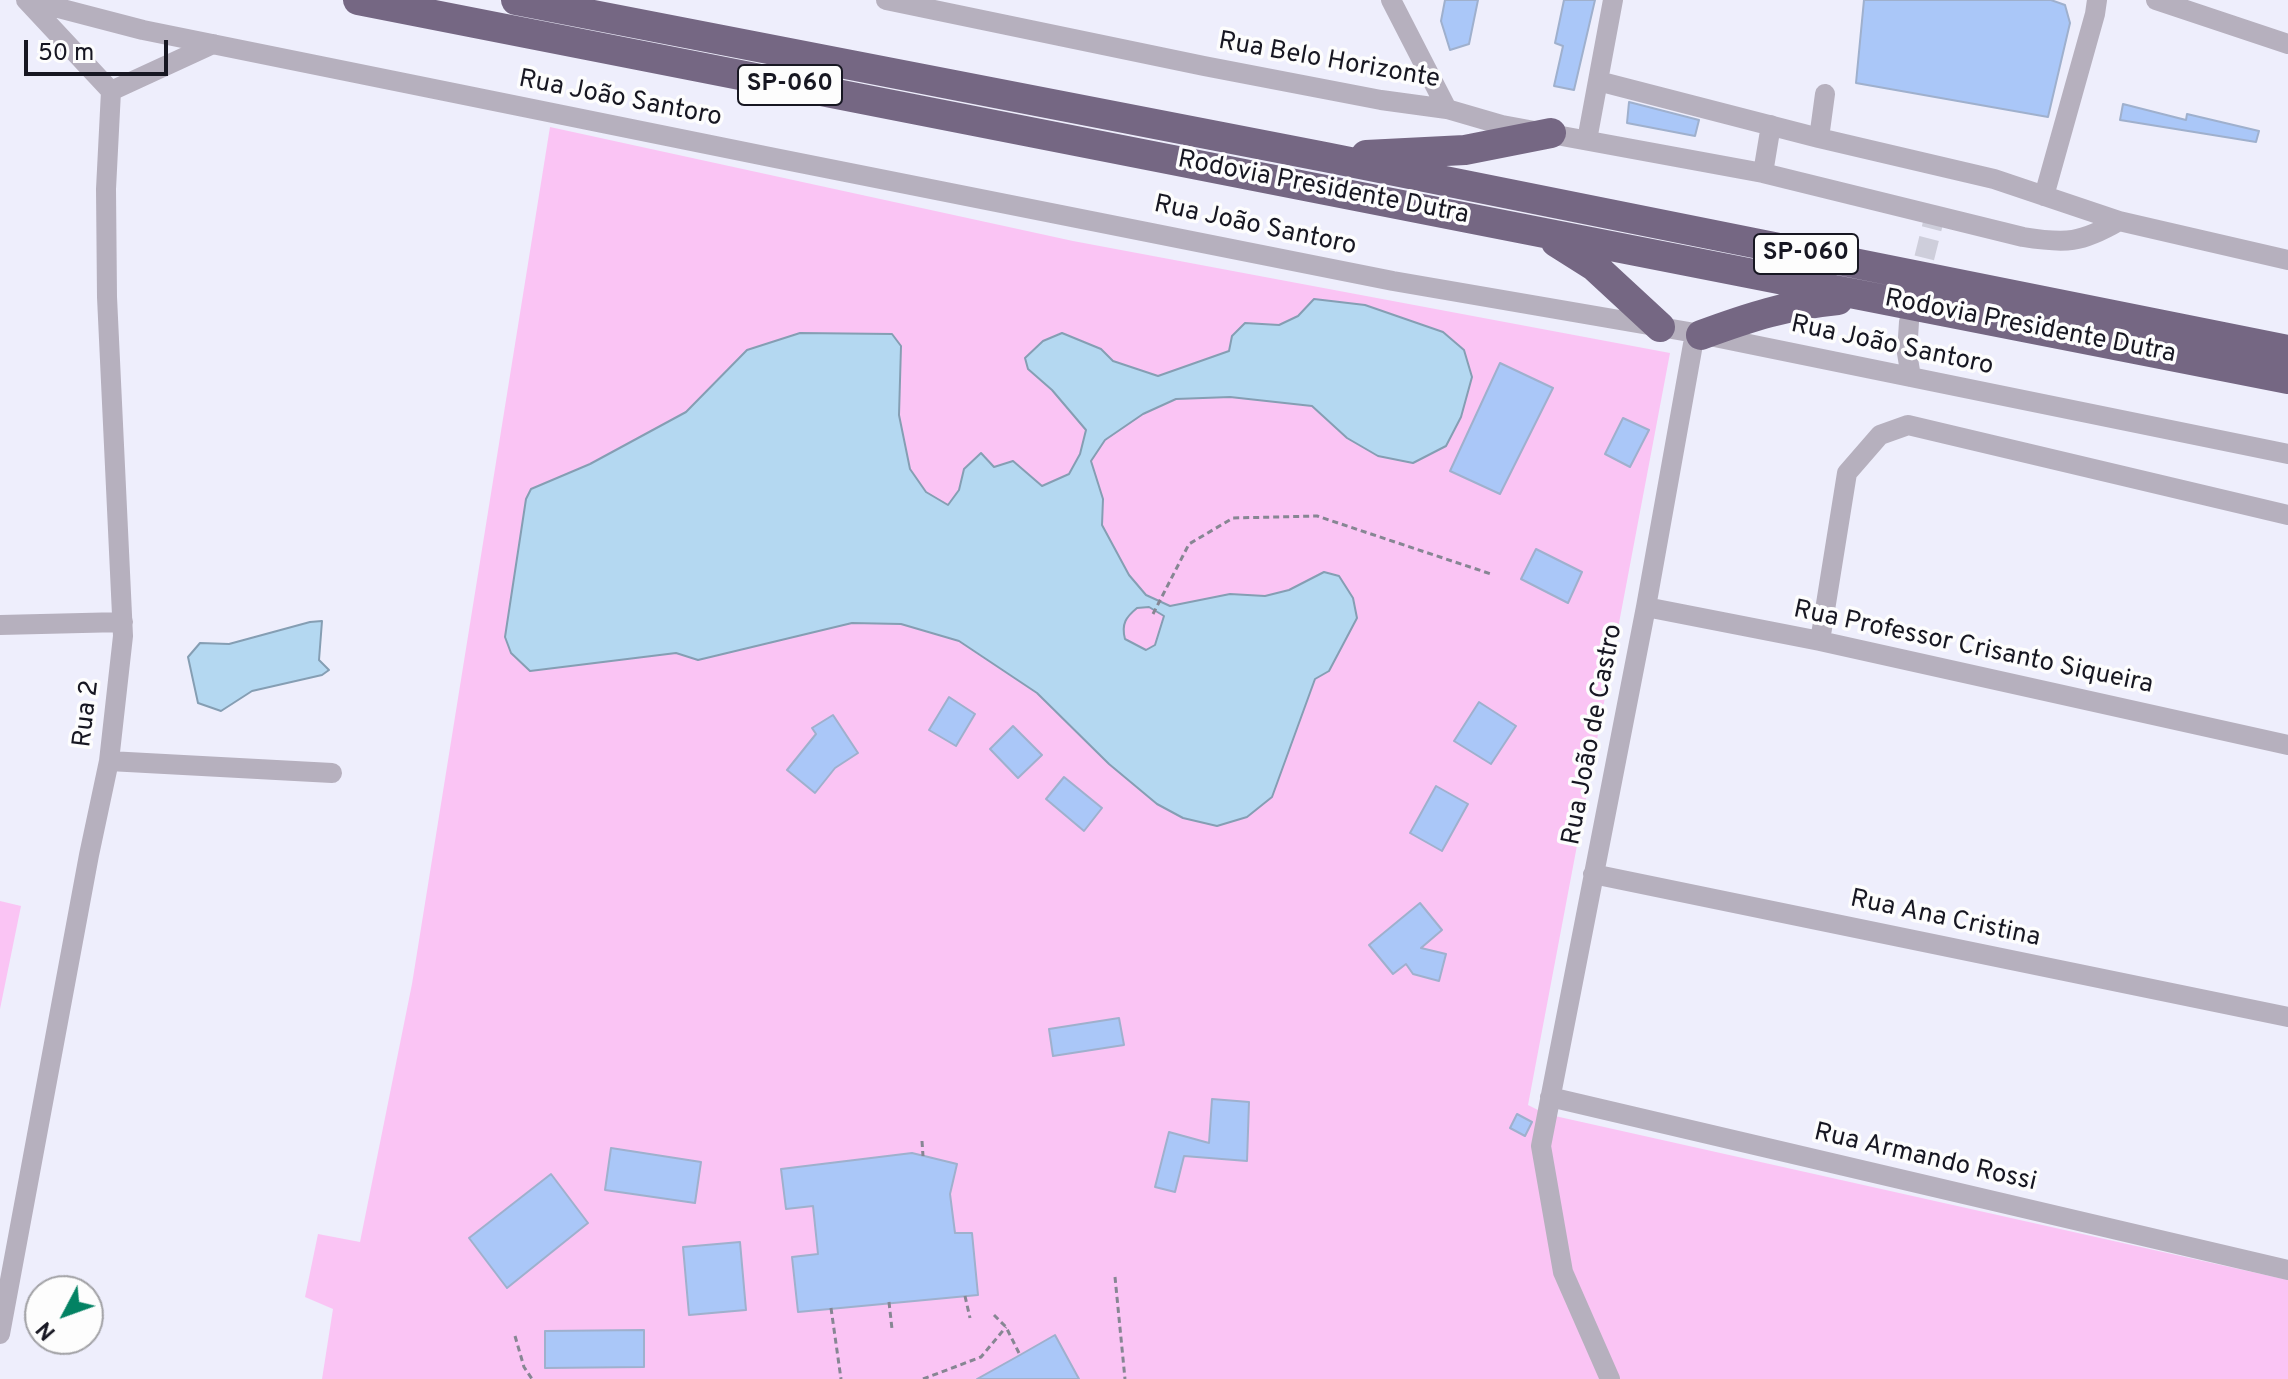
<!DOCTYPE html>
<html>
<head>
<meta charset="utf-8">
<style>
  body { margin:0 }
  #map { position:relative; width:2288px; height:1379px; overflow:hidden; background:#eeeefc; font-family:Overpass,sans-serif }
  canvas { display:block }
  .north { position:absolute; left:24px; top:1275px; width:80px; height:80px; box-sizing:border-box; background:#fdfdfd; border:2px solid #a1a1a5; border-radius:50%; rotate:229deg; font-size:22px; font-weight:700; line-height:32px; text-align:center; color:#171722 }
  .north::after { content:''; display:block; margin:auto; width:28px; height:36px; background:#038263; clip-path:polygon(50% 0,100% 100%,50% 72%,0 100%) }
  .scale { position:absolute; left:24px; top:40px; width:144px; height:36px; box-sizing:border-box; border:4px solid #171722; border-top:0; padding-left:10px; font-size:24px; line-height:28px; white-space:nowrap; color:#171722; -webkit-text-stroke:6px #fdfdfd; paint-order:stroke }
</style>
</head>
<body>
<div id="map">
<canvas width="2288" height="1379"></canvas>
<div class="north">N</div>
<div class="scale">50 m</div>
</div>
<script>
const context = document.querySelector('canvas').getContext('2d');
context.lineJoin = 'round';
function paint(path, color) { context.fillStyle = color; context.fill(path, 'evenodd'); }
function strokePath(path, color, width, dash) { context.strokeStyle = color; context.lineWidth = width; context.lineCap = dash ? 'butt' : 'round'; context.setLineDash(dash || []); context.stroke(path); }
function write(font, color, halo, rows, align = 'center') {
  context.font = font + ' Overpass,sans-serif'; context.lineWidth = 7; context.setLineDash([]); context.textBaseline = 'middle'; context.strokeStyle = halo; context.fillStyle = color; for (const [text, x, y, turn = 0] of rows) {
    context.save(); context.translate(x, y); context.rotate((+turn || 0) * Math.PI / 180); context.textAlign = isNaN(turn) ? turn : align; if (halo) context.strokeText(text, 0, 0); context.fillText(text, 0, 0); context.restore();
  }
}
paint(new Path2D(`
  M550 127 1073 241 1670 353 1528 1105 1546 1114 2288 1280V1379H322L333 1309 305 1297 318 1234 360 1242 412 984Z
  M0 901 21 906 0 1009Z`), '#fac4f4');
const water = new Path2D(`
  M1314 299 1365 305 1443 332 1464 350 1472 377 1461 417 1446 446 1413 463 1378 456 1347 438 1312 406 1230 397 1176 399 1143 414 1105 440 1091 461 1103 499 1102 525 1129 575 1146 595 1170 606 1230 594 1265 596 1289 590 1324 572 1339 576 1353 598 1357 618 1329 671 1315 679 1272 797 1247 817 1217 826 1183 818 1157 804 1109 764 1037 693 959 641 901 624 852 623 698 660 676 653 530 671 511 653 505 637 526 499 531 489 590 464 686 412 747 350 800 333 892 334 901 346 899 415 910 469 926 492 948 505 959 490 964 469 981 453 994 467 1013 461 1042 486 1069 474 1080 454 1086 430 1052 390 1028 369 1025 358 1043 341 1062 333 1101 349 1113 361 1158 376 1229 351 1232 336 1245 323 1279 325 1298 316ZM1137 608 1149 607 1164 616 1155 645 1146 650 1125 639C1121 624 1126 617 1137 608Z
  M322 621 319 660 329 670 322 675 252 691 221 711 198 703 188 657 200 643 229 644 310 622Z`);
paint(water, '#b4d8f1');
strokePath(water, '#859eb3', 2);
const building = new Path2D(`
  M1445 0H1478L1469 44 1450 50 1441 21Z
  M1564 0H1595L1574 90 1554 86 1563 46 1555 43Z
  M1864 0H2051L2065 5 2070 23 2048 117 1856 83Z
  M1629 102 1699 120 1695 136 1627 123Z
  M2123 104 2186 120 2187 114 2259 131 2256 142 2120 120Z
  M1500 363 1553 388 1500 494 1450 471Z
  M1623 418 1649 430 1630 467 1605 454Z
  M1536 549 1582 572 1568 603 1521 579Z
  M949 697 975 714 956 746 929 730Z
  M1479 702 1516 726 1491 764 1454 741Z
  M833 715 858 753 835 768 815 793 787 770 816 734 812 728Z
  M1013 726 1042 755 1018 778 990 749Z
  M1064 777 1102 808 1084 831 1046 799Z
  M1436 786 1468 804 1442 851 1410 833Z
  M1420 903 1442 930 1421 948 1446 954 1439 981 1413 974 1406 964 1393 974 1369 945Z
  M1119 1018 1124 1045 1053 1056 1049 1029Z
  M1212 1099 1249 1102 1247 1161 1184 1156 1175 1192 1155 1187 1169 1132 1209 1143Z
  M1517 1114 1532 1122 1525 1136 1510 1128Z
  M611 1148 701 1162 695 1203 605 1190Z
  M912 1153 957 1164 950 1194 955 1233H972L978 1295 798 1312 792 1257 818 1254 813 1206 786 1209 781 1169Z
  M551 1174 588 1223 507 1288 469 1238Z
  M740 1242 746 1310 689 1315 683 1247Z
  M644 1330V1367L545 1368V1331Z
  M1055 1335 1079 1379H977L1020 1355Z`);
paint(building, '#aac7f8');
strokePath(building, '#9fb0cd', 2);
strokePath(new Path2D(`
  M1917 287 1933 223`), '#cecedb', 20, [20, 10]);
strokePath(new Path2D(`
  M1153 614 1189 544 1233 518 1317 516 1491 574
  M922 1141 923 1156
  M1115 1277 1125 1379
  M965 1296 970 1318
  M889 1302 892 1329
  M831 1308 841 1379
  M994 1315 1006 1327 1020 1355
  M515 1336 524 1367 532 1379
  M923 1379 981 1357 1006 1327`), '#868693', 3, [6, 4]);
strokePath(new Path2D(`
  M26 0 111 91
  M28 0 143 30 775 158 1393 281 1695 333 2288 454
  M886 0 1204 66 1381 100 1447 109 1502 125 1763 173 2023 237C2066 244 2081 243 2119 221
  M1391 0 1447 109
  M2156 0 2288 44
  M1598 81 1819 138 1994 179 2119 221 2288 260
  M111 91 213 44
  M1819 138 1825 94
  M1587 140 1613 0
  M1763 173 1771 125
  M2044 196 2095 14 2097 0
  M1909 322 1907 353 1911 377
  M1646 607 1820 641 2288 745
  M0 625 123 622
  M1820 641 1847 473 1880 435 1908 425 2288 515
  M109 761 332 773
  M1593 874 2288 1017
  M1550 1097 2288 1270
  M0 1334 89 855 109 761 123 636 107 297 106 189 111 91
  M1610 1379 1563 1272 1541 1146 1646 607 1695 333`), '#b6b0be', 20);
strokePath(new Path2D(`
  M358 0 2288 379
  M516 0 1325 157 2288 350
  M1366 155 1465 150 1551 133
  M1556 242 1594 266 1660 327
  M1701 335C1750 317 1787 305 1838 300`), '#756783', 30);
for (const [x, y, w] of [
  [790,85,104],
  [1806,254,104]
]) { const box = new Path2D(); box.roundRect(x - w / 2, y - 20, w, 40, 6); context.fillStyle = '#fdfdfd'; context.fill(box); strokePath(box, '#171722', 2); }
write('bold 24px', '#171722', null, [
  ["SP-060",790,85],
  ["SP-060",1806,254]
]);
write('26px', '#171722', '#fdfdfd', [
  ["Rua Belo Horizonte",1329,62,10],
  ["Rua João Santoro",620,100,11],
  ["Rodovia Presidente Dutra",1323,189,11],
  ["Rua João Santoro",1255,227,12],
  ["Rodovia Presidente Dutra",2030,328,11],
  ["Rua João Santoro",1892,347,12],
  ["Rua Professor Crisanto Siqueira",1973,649,12],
  ["Rua 2",88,714,-83],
  ["Rua João de Castro",1594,735,-79],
  ["Rua Ana Cristina",1945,920,12],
  ["Rua Armando Rossi",1925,1159,13]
]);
</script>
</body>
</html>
